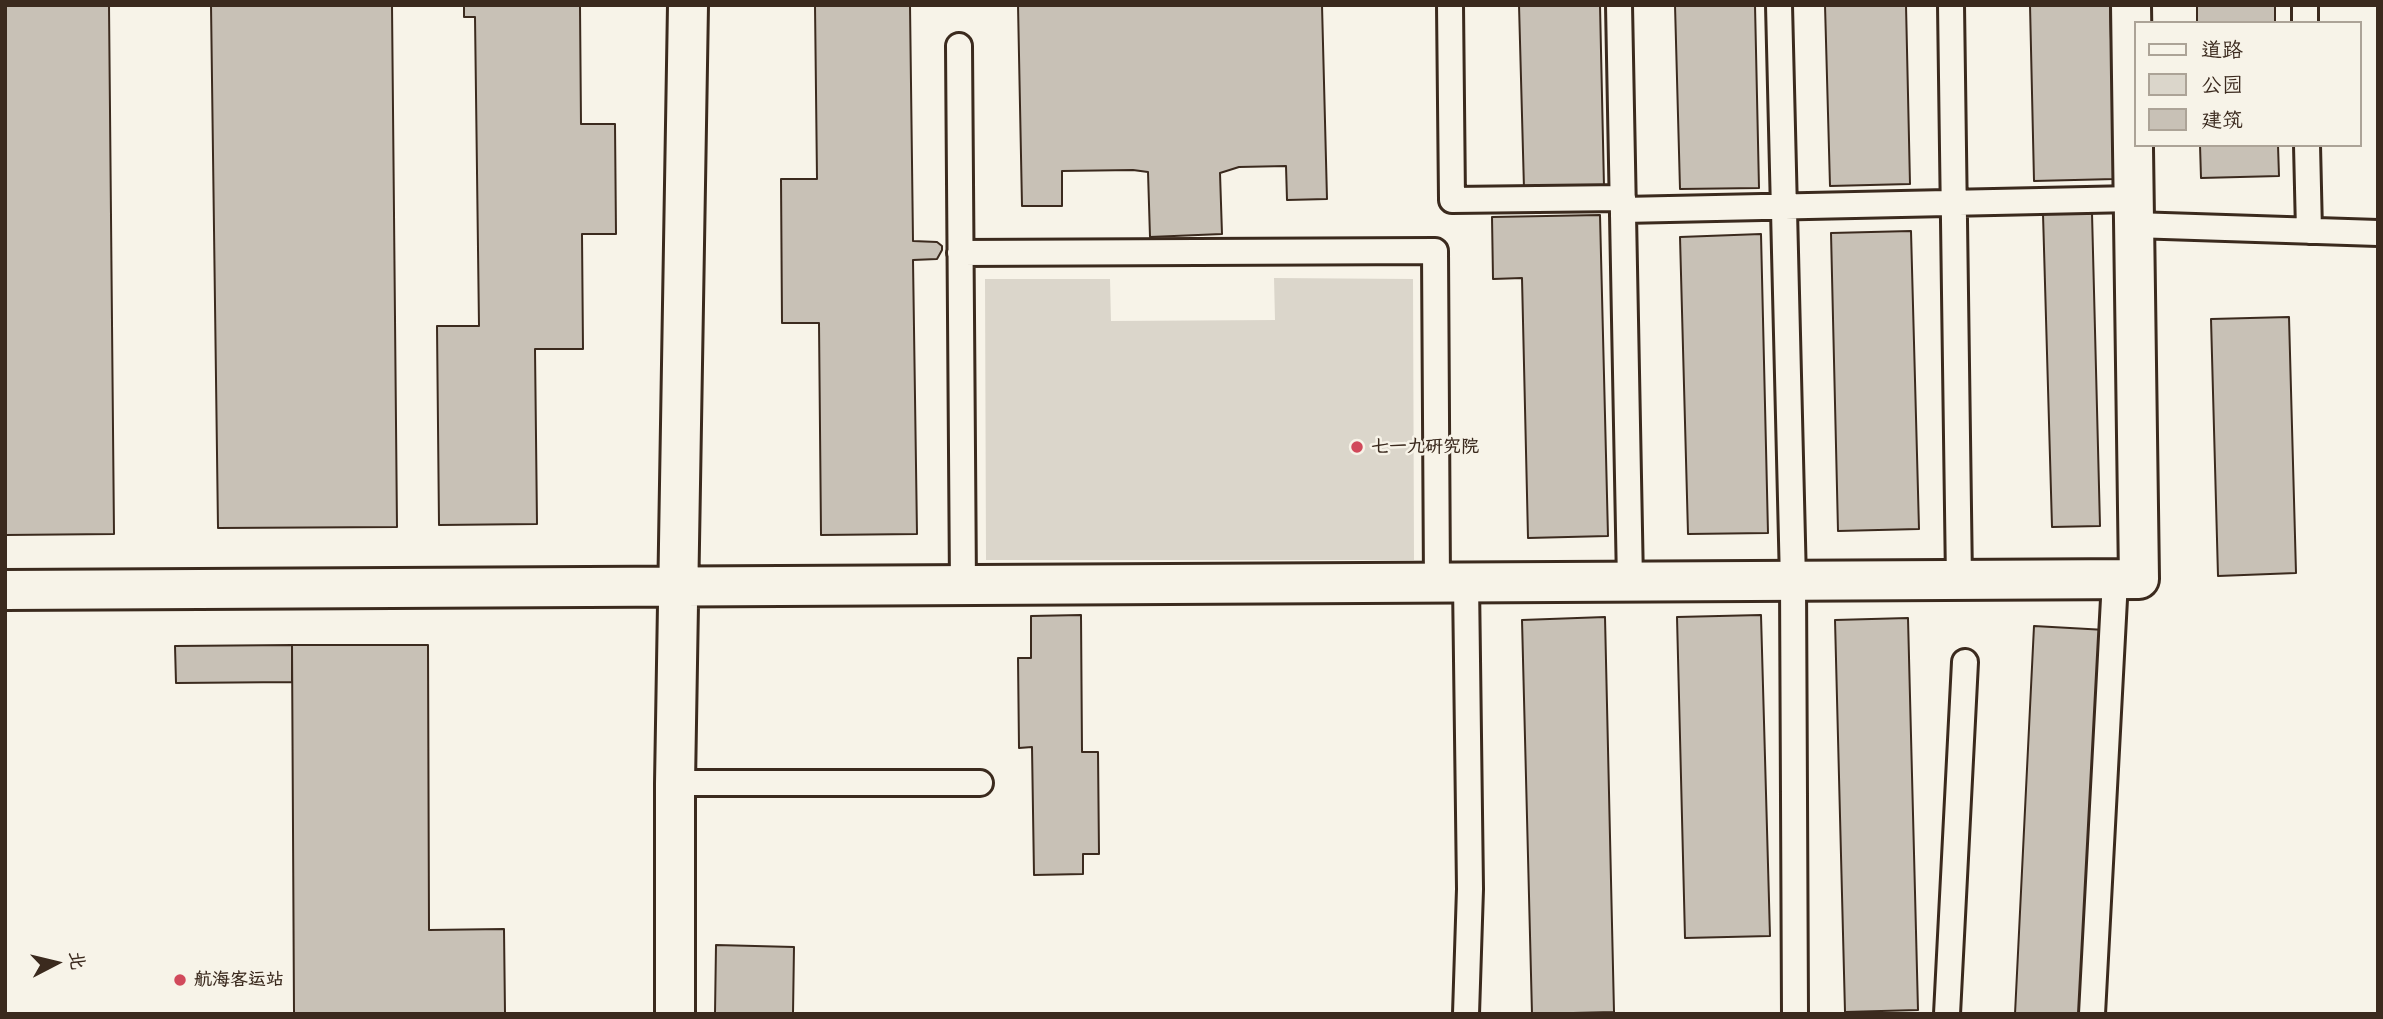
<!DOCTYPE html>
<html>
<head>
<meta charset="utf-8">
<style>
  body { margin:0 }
  #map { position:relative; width:2383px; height:1019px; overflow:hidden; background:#f7f3e8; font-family:"Shantell Sans","LXGW WenKai TC",sans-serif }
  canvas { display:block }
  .frame { position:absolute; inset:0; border:7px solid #3b2a1e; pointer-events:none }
  .legend { position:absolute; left:2134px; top:21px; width:228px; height:126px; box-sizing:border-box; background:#f7f3e8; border:2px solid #aca397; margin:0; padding:9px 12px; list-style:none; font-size:21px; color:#3b2a1e }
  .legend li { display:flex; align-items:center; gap:14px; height:35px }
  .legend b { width:35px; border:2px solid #aca397 }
  .north { position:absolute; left:21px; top:928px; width:70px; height:70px; -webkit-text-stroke:5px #f7f3e8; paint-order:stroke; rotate:83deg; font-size:19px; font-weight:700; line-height:28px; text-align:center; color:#3b2a1e }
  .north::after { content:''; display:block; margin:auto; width:24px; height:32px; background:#3b2a1e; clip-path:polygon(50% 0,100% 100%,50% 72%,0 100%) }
</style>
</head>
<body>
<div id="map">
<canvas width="2383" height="1019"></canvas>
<div class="frame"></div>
<ul class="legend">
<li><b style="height:9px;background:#f7f3e8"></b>道路</li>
<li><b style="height:19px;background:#dbd6cb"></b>公园</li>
<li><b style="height:19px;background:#c8c1b6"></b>建筑</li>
</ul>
<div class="north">北</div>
</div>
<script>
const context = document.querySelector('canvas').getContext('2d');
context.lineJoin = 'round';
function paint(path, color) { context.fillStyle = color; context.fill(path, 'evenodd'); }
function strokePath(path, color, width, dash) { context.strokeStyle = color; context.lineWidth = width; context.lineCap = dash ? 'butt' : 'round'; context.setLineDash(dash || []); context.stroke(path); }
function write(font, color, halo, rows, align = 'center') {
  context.font = font + ' "Shantell Sans","LXGW WenKai TC",sans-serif'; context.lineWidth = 5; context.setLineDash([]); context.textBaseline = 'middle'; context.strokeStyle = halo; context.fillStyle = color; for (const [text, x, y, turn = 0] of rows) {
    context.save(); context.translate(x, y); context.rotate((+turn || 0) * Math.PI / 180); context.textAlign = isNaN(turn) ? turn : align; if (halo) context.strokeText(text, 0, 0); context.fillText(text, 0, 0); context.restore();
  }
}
paint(new Path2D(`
  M1274 278 1413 279 1414 560H986L985 279H1110L1111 321 1275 320Z`), '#dbd6cb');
const building = new Path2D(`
  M5 5H109L114 534 5 535Z
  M211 5H392L397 527 218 528Z
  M464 5 580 6 581 124H615L616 234H582L583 349H535L537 524 439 525 437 326H479L475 17H464Z
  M815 5H910L913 241 937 242 942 246V250L937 259 913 260 917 534 821 535 819 323H782L781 179H817Z
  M1018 5H1322L1327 199 1287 200 1286 166 1239 167 1220 173 1222 234 1150 237 1148 172 1133 170 1062 171V206H1022Z
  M1519 5H1600L1604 187 1524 189Z
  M1675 5H1755L1759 188 1680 189Z
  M1825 5H1906L1910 184 1830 186Z
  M2030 5H2110L2115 179 2034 181Z
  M2197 5H2275V23H2197Z
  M2200 145H2278L2279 176 2201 178Z
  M2092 213 2100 526 2052 527 2043 214Z
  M1600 215 1608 536 1528 538 1522 278 1493 279 1492 217Z
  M1911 231 1919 529 1838 531 1831 233Z
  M1761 234 1768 533 1688 534 1680 237Z
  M2289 317 2296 573 2218 576 2211 319Z
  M1081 615 1082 752H1098L1099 854H1083V874L1034 875 1032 747 1019 748 1018 658H1031V616Z
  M1761 615 1770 936 1685 938 1677 617Z
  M1605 617 1614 1012 1532 1014 1522 620Z
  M1908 618 1918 1010 1845 1012 1835 620Z
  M2034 626 2106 630 2087 1014H2015Z
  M292 645V682L176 683 175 646Z
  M292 645H428L429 930 504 929 505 1014H294Z
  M716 945 794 947 793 1014H715Z`);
paint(building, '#c8c1b6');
strokePath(building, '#3b2a1e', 2);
const service = new Path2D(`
  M1450 5 1452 200 1623 198
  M1619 5 1630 582
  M1779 5 1793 581 1795 1014
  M1951 5 1959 580
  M2305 5V23
  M959 46 963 586
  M2307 145 2309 231
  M1623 210 2133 199
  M2134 225 2378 233
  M960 253 1435 251 1437 583
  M675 783H980
  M1466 1014 1470 889 1466 583
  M1947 1014 1965 662
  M2092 1014 2115 580`);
const minor = new Path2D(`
  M5 590 2139 579 2131 5
  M675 1014V783L688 5`);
strokePath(service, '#3b2a1e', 30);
strokePath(minor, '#3b2a1e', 44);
strokePath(service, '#f7f3e8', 24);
strokePath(minor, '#f7f3e8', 38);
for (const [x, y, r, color] of [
  [1357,447,7,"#d1495b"],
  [180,980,7,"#d1495b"]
]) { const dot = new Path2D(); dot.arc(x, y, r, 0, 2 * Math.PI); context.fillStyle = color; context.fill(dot); strokePath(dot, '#f7f3e8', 2.5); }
write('bold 18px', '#3b2a1e', '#f7f3e8', [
  ["七一九研究院",1371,447],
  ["航海客运站",194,980]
], 'left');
</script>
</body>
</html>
